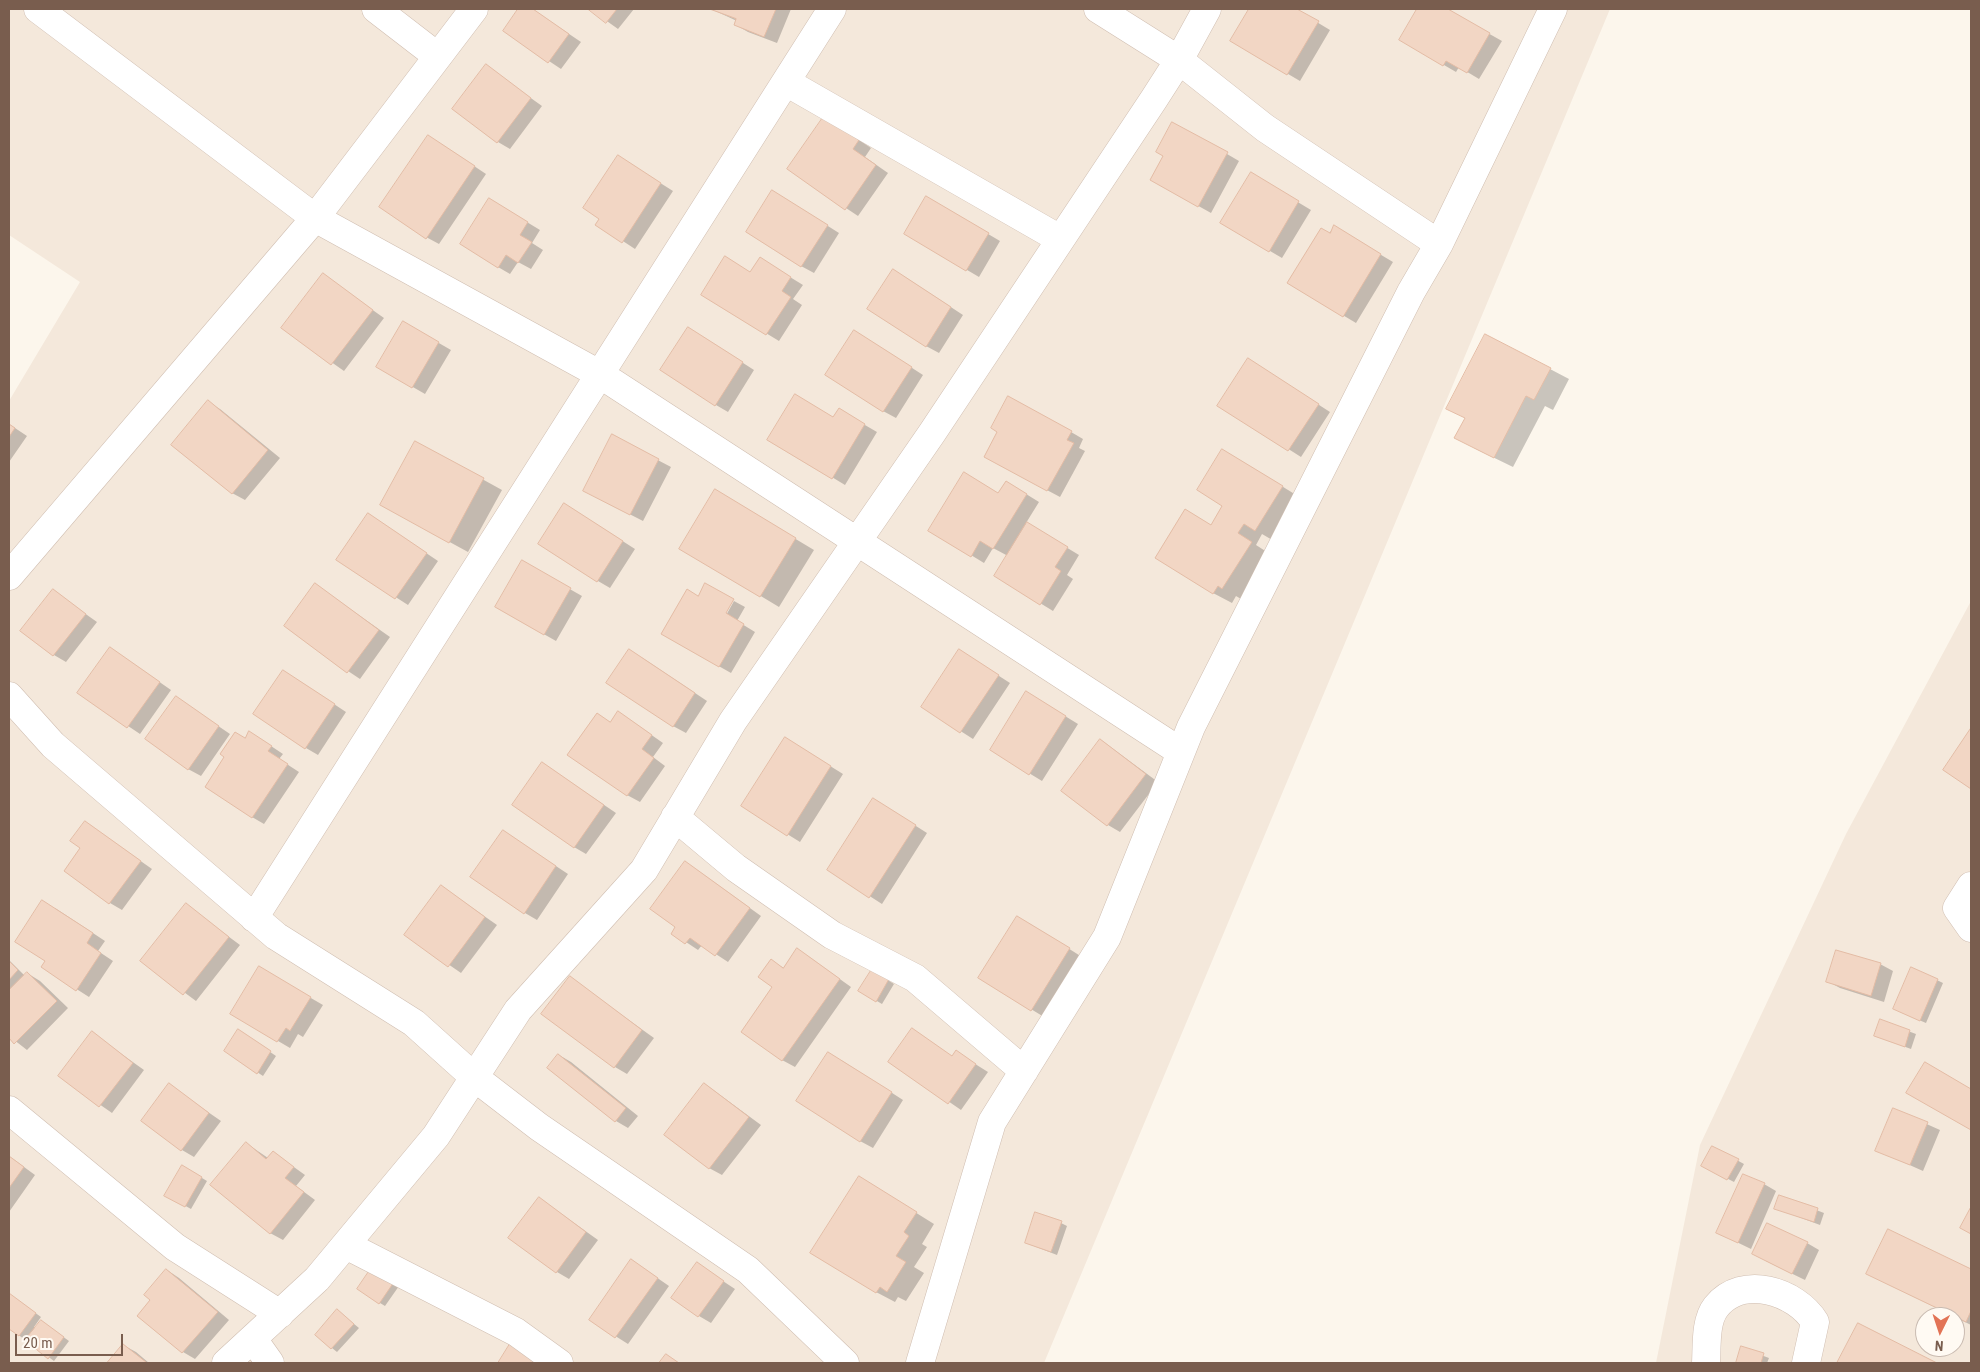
<!DOCTYPE html>
<html>
<head>
<meta charset="utf-8">
<style>
  body { margin:0 }
  #map { position:relative; width:1980px; height:1372px; overflow:hidden; background:#fcf6ec; font-family:"Roboto Condensed",sans-serif }
  canvas { display:block }
  .frame { position:absolute; inset:0; border:10px solid #795d4e; pointer-events:none }
  .north { position:absolute; left:1915px; top:1307px; width:50px; height:50px; box-sizing:border-box; background:#fffaf3; border:1px solid #c9bbb1; border-radius:50%; rotate:184deg; font-size:14px; font-weight:700; line-height:20px; text-align:center; color:#795d4e }
  .north::after { content:''; display:block; margin:auto; width:18px; height:22px; background:#e27355; clip-path:polygon(50% 0,100% 100%,50% 72%,0 100%) }
  .scale { position:absolute; left:15px; top:1334px; width:108px; height:22px; box-sizing:border-box; border:2px solid #795d4e; border-top:0; padding-left:6px; font-size:15px; line-height:18px; white-space:nowrap; color:#795d4e; -webkit-text-stroke:4px #fffaf3; paint-order:stroke }
</style>
</head>
<body>
<div id="map">
<canvas width="1980" height="1372"></canvas>
<div class="frame"></div>
<div class="north">N</div>
<div class="scale">20 m</div>
</div>
<script>
const context = document.querySelector('canvas').getContext('2d');
context.lineJoin = 'round';
function paint(path, color) { context.fillStyle = color; context.fill(path, 'evenodd'); }
function strokePath(path, color, width, dash) { context.strokeStyle = color; context.lineWidth = width; context.lineCap = dash ? 'butt' : 'round'; context.setLineDash(dash || []); context.stroke(path); }
paint(new Path2D(`
  M9 9H1610L1044 1363H9V401L80 282 9 235Z
  M1971 601V1363H1656L1700 1145 1846 834ZM1925 1317H1955V1347H1925Z`), '#f4e8db');
paint(new Path2D(`
  M520 9H532L581 42 561 69 504 31Z
  M590 9H634L618 29Z
  M711 9H791L777 43 748 32 736 25 737 21Z
  M1250 9H1295L1330 30 1300 81 1232 41Z
  M1419 9H1445L1502 41 1479 79 1459 67 1456 72 1401 40Z
  M486 66 542 106 510 149 498 142Z
  M837 125 871 148 865 157 888 173 858 216 846 208Z
  M441 144 486 174 439 244 426 237Z
  M1227 154 1239 161 1211 213 1152 180Z
  M630 164 673 191 635 249 597 224Z
  M1251 174 1311 210 1282 258 1222 223Z
  M927 198 1000 241 979 277 906 234Z
  M785 199 839 233 814 273 801 266Z
  M502 207 540 230 532 243 543 250 531 269 518 262 510 274 498 267Z
  M1334 227 1393 262 1356 323 1289 283Z
  M772 266 803 285 793 299 802 305 779 341 703 295Z
  M323 275 384 318 344 371 283 328Z
  M905 277 963 315 939 353 926 346Z
  M404 323 451 350 425 394 378 367Z
  M701 336 754 370 728 412 716 405Z
  M867 339 923 375 896 418 883 411Z
  M1260 367 1330 412 1301 457 1219 405Z
  M1550 369 1569 379 1553 410 1545 406 1513 467 1474 448 1466 418 1448 408Z
  M208 402 220 409 280 458 245 500 232 493Z
  M839 410 877 432 845 485 769 439 833 418Z
  M9 424 27 436 9 462Z
  M1071 432 1083 439 1079 448 1085 451 1060 497 998 464Z
  M612 436 671 467 643 521 596 497Z
  M415 442 502 490 468 552 400 515Z
  M1241 461 1301 498 1274 541 1262 534 1256 545 1270 554 1241 599 1236 596 1232 603 1213 593 1211 526 1224 506Z
  M1018 489 1039 502 1026 523 1079 555 1067 575 1073 579 1053 611 996 576 1008 556 993 548 984 563 930 530 999 495Z
  M734 502 814 550 779 607 681 548Z
  M577 512 635 549 610 588 598 581Z
  M380 522 438 561 408 605 338 560Z
  M522 562 582 596 556 641 496 607Z
  M316 585 390 637 360 679 348 671Z
  M53 591 97 622 66 662 54 655Z
  M698 597 724 619 734 601 745 607 737 621 755 632 731 673 662 634Z
  M122 656 171 690 140 734 79 693Z
  M641 657 707 701 686 733 673 726Z
  M971 658 1010 683 973 739 923 707Z
  M296 679 346 712 318 755 306 748Z
  M177 698 230 734 201 776 188 769Z
  M1039 700 1078 724 1042 781 991 750Z
  M597 714 611 723 630 720 663 743 653 757 665 766 640 802 627 795Z
  M1971 731V787L1945 770Z
  M245 739 262 740 283 754 279 759 299 772 264 824 252 817Z
  M1101 740 1158 782 1120 832 1108 825Z
  M798 746 843 774 800 842 742 806Z
  M542 763 616 813 586 854 574 847Z
  M886 807 927 833 882 904 829 870Z
  M85 822 152 869 122 910 110 903Z
  M503 831 568 874 537 920 525 913Z
  M697 870 761 916 728 962 702 945 698 950 686 942 677 927Z
  M441 886 497 925 461 973 406 935Z
  M186 905 240 945 196 1001 142 961Z
  M55 908 105 941 98 951 113 961 89 997 42 967 46 961Z
  M1030 924 1082 957 1044 1017 980 978Z
  M809 957 851 987 795 1067 782 1060 771 961 784 968Z
  M9 960 25 976 27 973 40 981 68 1008 27 1050 9 1036Z
  M1880 964 1893 971 1884 1002 1840 988 1827 981Z
  M259 968 323 1005 303 1037 298 1034 290 1048 232 1014Z
  M1912 968 1943 983 1926 1023 1900 1012Z
  M872 970 894 984 882 1004 860 991Z
  M570 978 654 1038 627 1074 615 1067Z
  M1881 1021 1916 1034 1911 1049 1881 1038Z
  M92 1033 144 1070 112 1113 59 1076Z
  M244 1034 276 1056 263 1076 257 1072Z
  M956 1052 988 1072 961 1110 890 1061 953 1057Z
  M559 1055 571 1062 638 1116 628 1128 616 1121 549 1068Z
  M841 1060 903 1100 873 1148 860 1141Z
  M705 1084 761 1125 722 1175 709 1168Z
  M169 1085 221 1121 194 1157 182 1150Z
  M1893 1109 1940 1130 1923 1171 1876 1150Z
  M246 1143 268 1158 273 1152 305 1175 296 1186 315 1200 283 1240 270 1233Z
  M1713 1147 1744 1164 1734 1182 1703 1166Z
  M9 1156 35 1175 9 1212Z
  M182 1166 207 1181 191 1209 166 1195Z
  M1764 1184 1776 1191 1751 1249 1718 1233Z
  M878 1189 934 1224 922 1244 927 1247 914 1267 924 1273 906 1301 898 1297 895 1302 876 1292Z
  M1780 1196 1824 1213 1820 1225 1780 1210Z
  M539 1198 598 1240 569 1279 557 1272Z
  M1061 1223 1067 1226 1057 1255 1026 1243Z
  M1888 1230 1971 1270V1325L1880 1280Z
  M1807 1243 1819 1250 1805 1280 1766 1261Z
  M697 1264 735 1289 711 1323 699 1316Z
  M643 1268 669 1286 628 1344 590 1320Z
  M372 1269 399 1286 385 1306 380 1303Z
  M167 1270 179 1278 229 1320 195 1359 183 1352 139 1315 152 1300Z
  M9 1294 41 1317 34 1327 36 1328 41 1321 69 1341 54 1361 9 1328Z
  M338 1311 359 1328 337 1352 332 1348Z
  M1858 1325 1934 1363H1839Z
  M123 1345 136 1352 149 1363H109Z
  M1742 1348 1769 1358 1767 1363H1737Z`), '#0003');
const building = new Path2D(`
  M518 9H533L569 34 548 63 503 31Z
  M588 9H617L606 23Z
  M710 9H776L764 37 734 25 736 19Z
  M1249 9H1297L1319 21 1287 75 1230 41Z
  M1417 9H1448L1490 33 1467 73 1446 61 1443 66 1399 40Z
  M486 64 531 98 497 143 452 109Z
  M824 116 859 140 853 149 876 165 845 210 787 169Z
  M1172 122 1228 152 1198 207 1150 180 1163 156 1156 152Z
  M428 135 475 166 426 239 379 207Z
  M618 155 661 183 622 243 595 225 599 219 583 208Z
  M1251 172 1299 201 1269 252 1220 223Z
  M772 190 828 225 801 267 746 232Z
  M926 196 989 233 966 271 904 234Z
  M489 198 528 222 520 235 532 242 518 263 506 255 498 268 460 244Z
  M1334 225 1381 254 1343 317 1287 283 1321 228 1330 233Z
  M725 256 750 272 760 257 791 277 782 291 791 297 766 335 701 295Z
  M893 269 951 307 926 347 867 309Z
  M323 273 373 310 331 365 281 328Z
  M403 321 439 342 412 388 376 367Z
  M688 327 743 362 715 406 660 370Z
  M854 330 912 367 883 412 825 375Z
  M1485 334 1551 368 1534 400 1526 396 1494 458 1454 438 1465 418 1446 409Z
  M1248 358 1319 404 1288 451 1217 406Z
  M795 394 833 417 839 408 865 424 832 479 767 440Z
  M1008 396 1072 431 1067 440 1074 443 1047 491 984 457 997 432 991 428Z
  M208 400 268 450 232 494 171 445Z
  M9 424 15 428 9 437Z
  M612 434 659 459 630 515 583 491Z
  M415 441 484 478 449 543 380 505Z
  M1222 449 1283 486 1255 531 1244 524 1238 533 1252 542 1222 589 1218 586 1213 594 1155 558 1185 509 1211 525 1222 506 1197 490Z
  M964 472 998 493 1006 481 1027 494 993 549 980 541 971 557 928 531Z
  M715 489 796 538 760 597 679 549Z
  M564 503 623 541 597 582 538 544Z
  M368 513 427 553 395 599 336 560Z
  M1027 522 1068 547 1055 567 1061 571 1040 605 994 576Z
  M522 560 571 588 544 635 495 607Z
  M315 583 379 630 347 673 284 626Z
  M705 583 734 599 726 613 744 624 719 667 661 634 687 589 698 596Z
  M53 589 86 614 53 656 20 631Z
  M110 647 160 682 127 728 77 693Z
  M629 649 695 693 673 727 606 683Z
  M959 649 999 675 960 733 921 707Z
  M283 670 335 704 305 749 253 714Z
  M1026 691 1066 716 1029 775 990 750Z
  M176 696 219 726 188 770 145 739Z
  M618 711 652 735 642 749 654 758 627 796 567 755 597 713 610 722Z
  M1971 728V789L1943 770Z
  M249 731 272 746 268 751 288 764 252 818 205 787 224 757 220 754 235 732 245 738Z
  M785 737 831 766 787 836 741 806Z
  M1100 739 1146 774 1107 826 1061 791Z
  M542 762 604 805 574 848 512 805Z
  M873 798 916 825 869 898 827 870Z
  M85 821 141 861 109 904 64 871 80 848 70 841Z
  M503 830 556 866 524 914 470 877Z
  M685 861 750 908 715 956 690 938 685 944 671 934 675 927 650 909Z
  M441 885 485 917 448 967 404 935Z
  M42 900 93 933 87 943 101 953 76 991 41 967 45 961 15 942Z
  M186 903 229 937 183 995 140 961Z
  M1017 916 1070 948 1031 1011 978 978Z
  M797 948 840 979 782 1061 741 1032 772 987 758 977 771 959 783 968Z
  M1836 950 1881 963 1871 996 1826 982Z
  M9 961 18 970 9 980Z
  M259 966 311 997 290 1031 286 1028 277 1042 230 1014Z
  M1911 967 1938 979 1920 1021 1893 1009Z
  M872 969 889 979 876 1002 858 991Z
  M27 972 57 1001 14 1044 9 1038V990Z
  M570 976 642 1030 614 1068 541 1014Z
  M1880 1019 1910 1030 1905 1047 1874 1036Z
  M912 1028 952 1056 956 1050 976 1064 948 1104 888 1062Z
  M238 1029 271 1051 257 1074 224 1051Z
  M92 1031 133 1063 99 1107 58 1076Z
  M828 1052 892 1092 860 1142 796 1101Z
  M558 1054 626 1108 615 1122 547 1068Z
  M1925 1062 1971 1089V1130L1906 1093Z
  M169 1083 209 1113 181 1151 141 1121Z
  M704 1083 749 1117 709 1169 664 1135Z
  M1893 1108 1928 1122 1910 1165 1875 1151Z
  M246 1142 266 1159 273 1151 294 1167 285 1178 304 1192 270 1234 210 1185Z
  M1712 1146 1739 1159 1727 1180 1701 1166Z
  M9 1156 24 1167 9 1188Z
  M182 1165 202 1177 185 1207 164 1196Z
  M1743 1174 1765 1183 1738 1243 1716 1233Z
  M859 1176 917 1212 904 1232 909 1236 896 1256 906 1262 887 1292 880 1287 876 1293 810 1253Z
  M1779 1195 1818 1208 1814 1222 1774 1209Z
  M539 1197 586 1232 556 1273 508 1238Z
  M1971 1207V1234L1960 1228Z
  M1035 1212 1062 1221 1051 1252 1025 1243Z
  M1767 1223 1808 1242 1792 1274 1752 1254Z
  M1888 1229 1971 1269V1311L1966 1322 1866 1274Z
  M631 1259 658 1278 615 1338 589 1320Z
  M697 1262 724 1281 698 1317 671 1298Z
  M372 1267 394 1282 379 1304 357 1289Z
  M166 1269 218 1312 182 1353 137 1316 150 1300 144 1295Z
  M9 1293 36 1313 19 1336 9 1329Z
  M337 1309 354 1324 331 1349 315 1335Z
  M41 1320 64 1337 48 1359 25 1340Z
  M1858 1323 1937 1363H1837Z
  M513 1339 552 1363H498Z
  M123 1344 146 1362 145 1363H107Z
  M1741 1346 1764 1353 1761 1363H1736Z
  M666 1354 679 1363H659Z`);
paint(building, '#f2d6c4');
strokePath(building, '#e4bca5', 1);
const minor = new Path2D(`
  M38 9 315 218 601 375 1181 752
  M376 9 437 56
  M1098 9 1179 60 1265 128 1439 244
  M786 82 1060 239
  M9 576 315 218 474 9
  M9 696 53 745 276 936 414 1023 474 1077 539 1127 748 1270 845 1363
  M675 817 736 868 832 935 915 978 1024 1071
  M1971 886 1957 908 1971 928
  M254 918 832 9
  M9 1110 175 1247 280 1314
  M346 1245 516 1332 559 1363
  M253 1339 270 1363
  M226 1363 317 1279 436 1136 518 1010 644 870 733 721 932 433 1154 99 1179 60 1207 9
  M920 1363 992 1122 1107 937 1191 727 1411 292 1439 244 1553 9
  M1706 1363C1707 1346 1705 1321 1716 1307 1742 1274 1796 1291 1815 1322L1806 1363`);
strokePath(minor, '#d0beb1', 29);
strokePath(minor, '#fff', 28);
</script>
</body>
</html>
